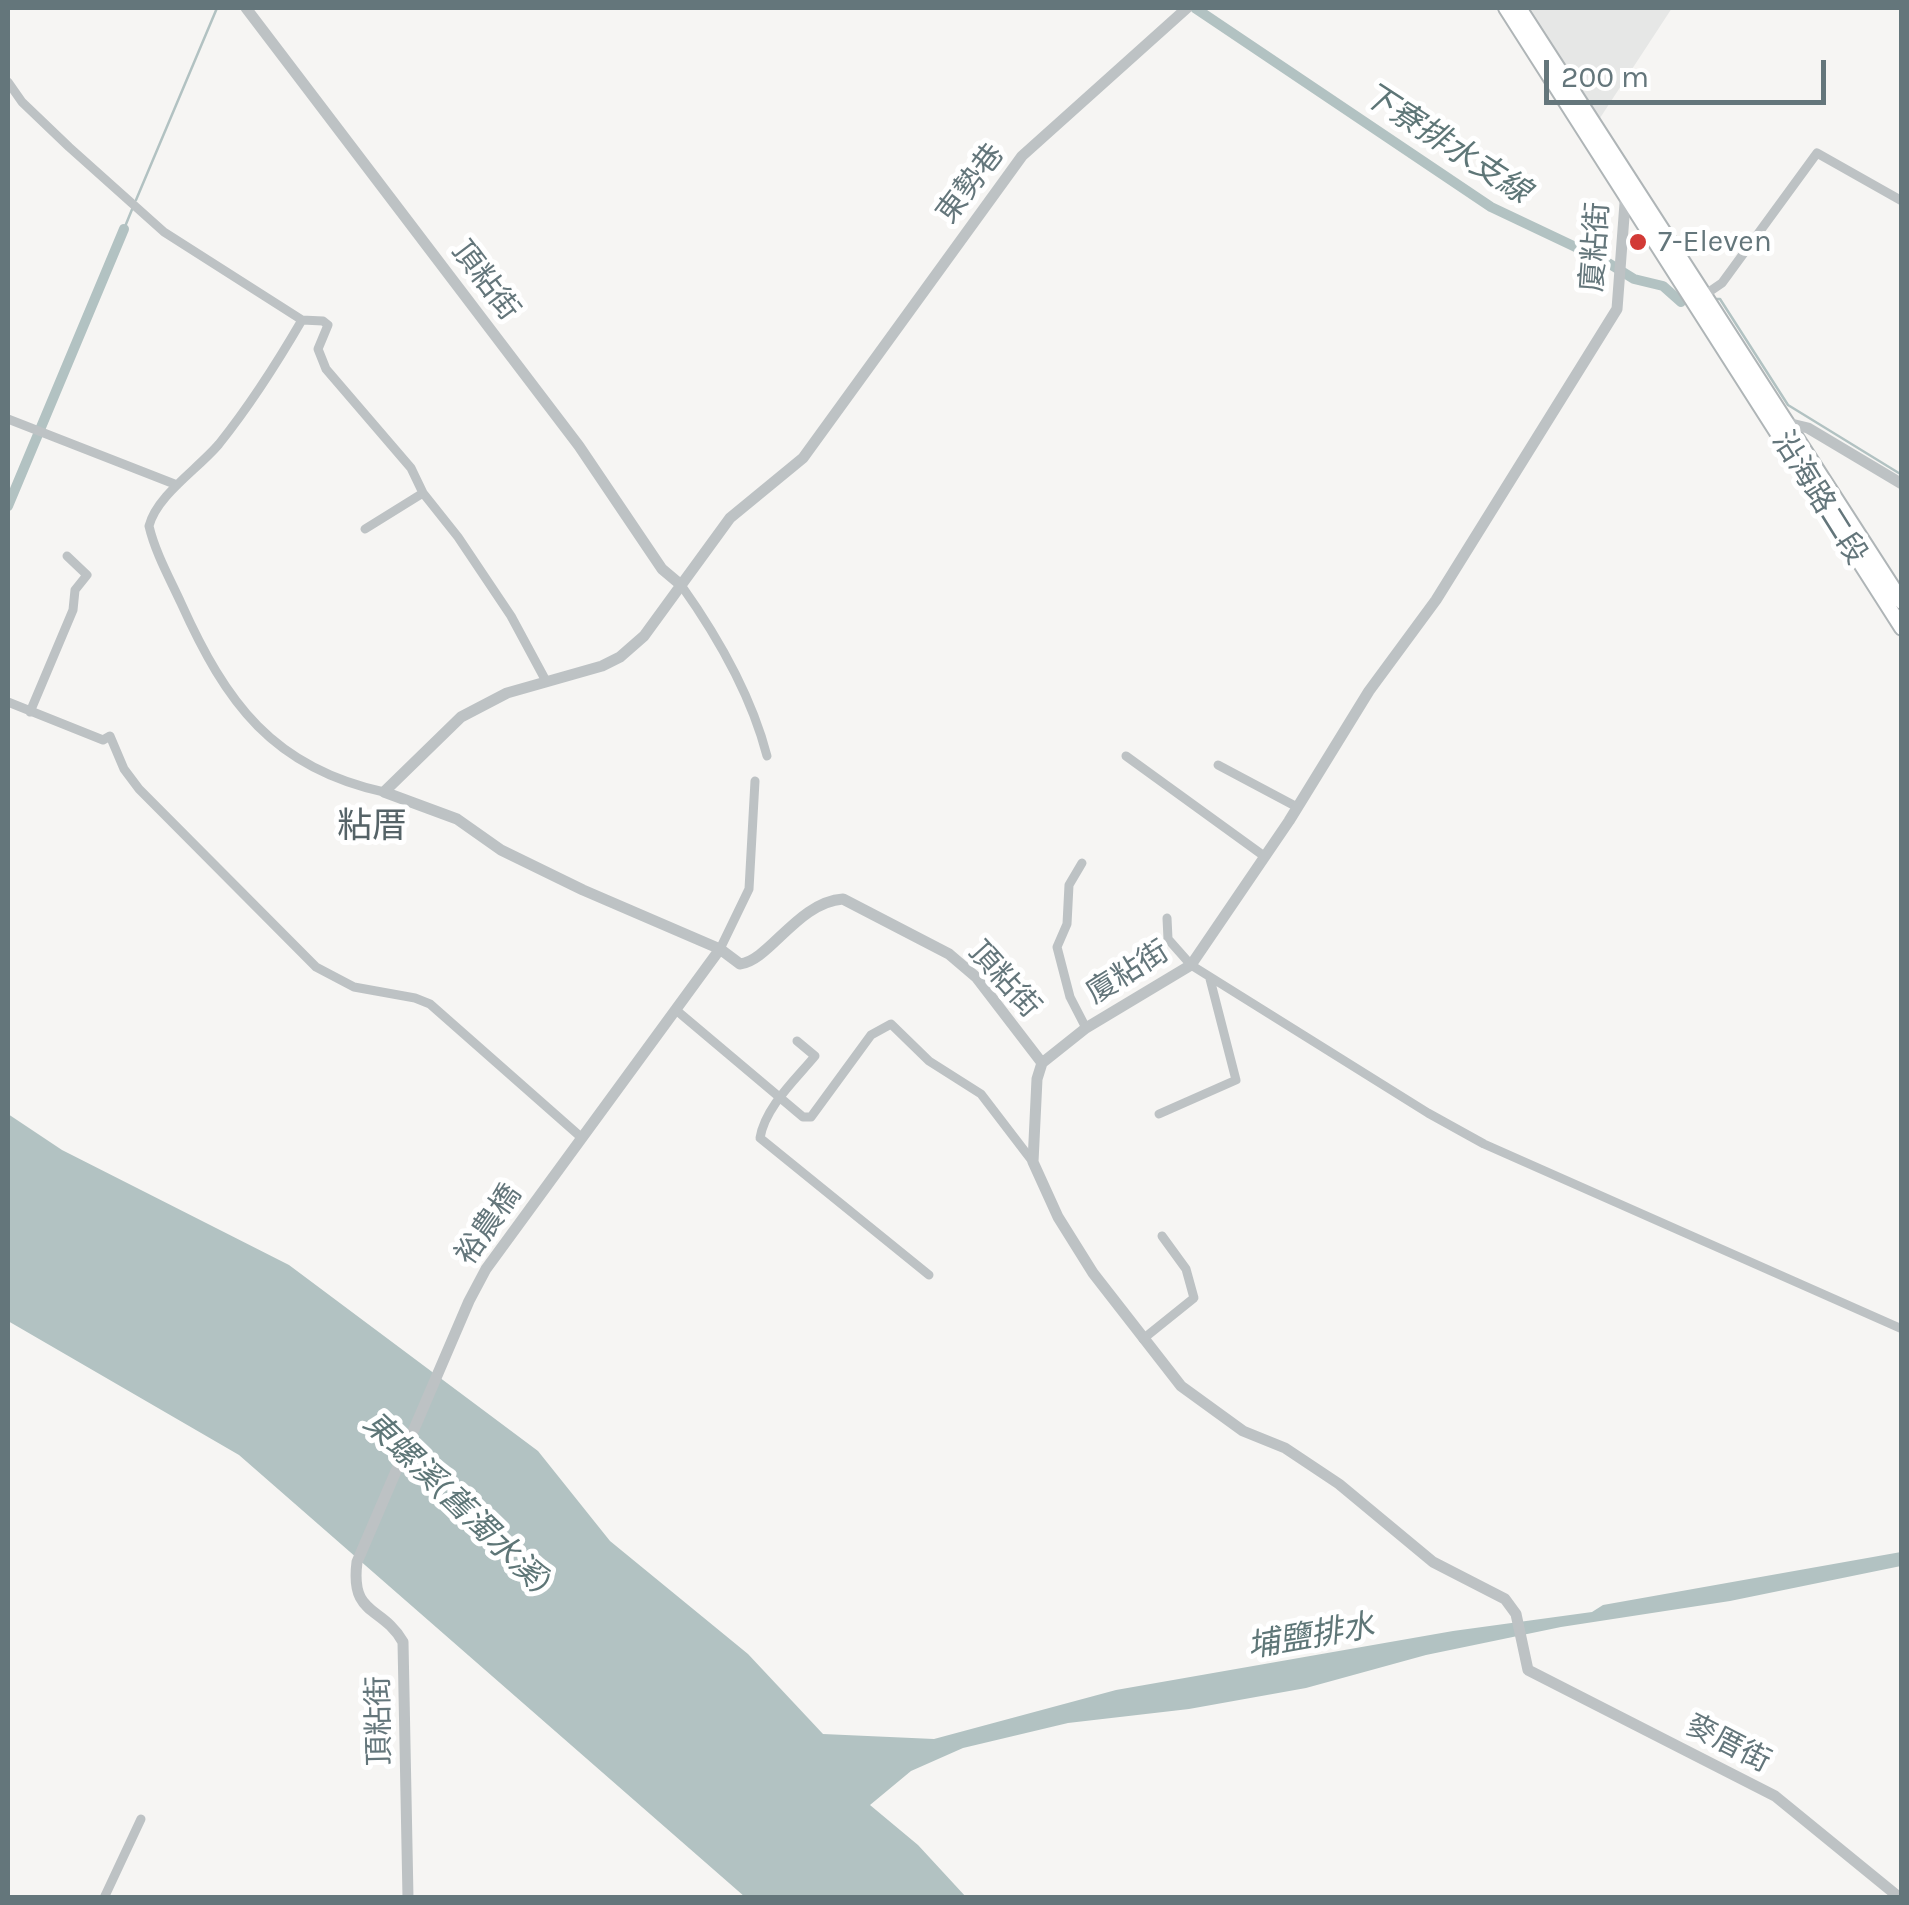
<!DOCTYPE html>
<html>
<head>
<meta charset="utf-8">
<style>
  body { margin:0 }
  #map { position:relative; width:1909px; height:1905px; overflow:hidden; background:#f6f5f3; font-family:Karla,sans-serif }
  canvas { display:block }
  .frame { position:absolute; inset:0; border:10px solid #64767b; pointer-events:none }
  .scale { position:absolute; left:1544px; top:60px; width:282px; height:45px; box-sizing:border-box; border:5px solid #64767b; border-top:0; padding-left:12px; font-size:30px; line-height:35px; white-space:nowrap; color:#64767b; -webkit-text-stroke:8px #fff; paint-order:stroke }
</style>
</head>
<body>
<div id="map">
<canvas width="1909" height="1905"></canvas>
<div class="frame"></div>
<div class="scale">200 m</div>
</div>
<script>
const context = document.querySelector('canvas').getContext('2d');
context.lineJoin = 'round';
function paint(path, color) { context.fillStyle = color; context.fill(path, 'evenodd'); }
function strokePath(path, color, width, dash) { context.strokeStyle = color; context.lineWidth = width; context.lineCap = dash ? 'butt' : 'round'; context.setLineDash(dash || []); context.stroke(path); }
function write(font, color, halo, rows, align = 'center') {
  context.font = font + ' Karla,"Noto Sans TC",sans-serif'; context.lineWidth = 10; context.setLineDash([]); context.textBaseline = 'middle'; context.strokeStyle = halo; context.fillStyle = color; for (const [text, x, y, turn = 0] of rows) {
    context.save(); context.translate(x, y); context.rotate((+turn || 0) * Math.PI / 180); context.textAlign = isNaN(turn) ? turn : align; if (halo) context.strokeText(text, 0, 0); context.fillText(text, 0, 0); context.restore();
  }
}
paint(new Path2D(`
  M1530 8H1672L1600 118Z`), '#e6e7e6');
paint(new Path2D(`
  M8 1114 62 1150 289 1265 538 1451 610 1541 748 1654 823 1734 934 1739 1116 1690 1453 1631 1592 1612 1603 1605 1901 1552V1566L1730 1601 1561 1627 1426 1655 1306 1688 1189 1709 1068 1723 963 1748 911 1771 870 1805 918 1845 966 1897H745L239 1455 8 1321Z`), '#b2c2c2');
strokePath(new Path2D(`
  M136 200 217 8
  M124 229 133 207
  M1716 299H1720L1788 405 1902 475`), '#b2c2c2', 2.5);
strokePath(new Path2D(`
  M1195 8 1491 207 1605 261 1634 279 1663 286 1681 302
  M8 506 124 229`), '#b2c2c2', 10);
const primary = new Path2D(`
  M1506 8 1902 628
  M1519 8 1902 602`);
strokePath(primary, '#afb5b7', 18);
strokePath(new Path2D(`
  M8 82 22 102 69 147 164 232 302 320 323 321 328 325 318 349 326 369 411 468 423 493 458 537 511 616 546 681
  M1703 296 1722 283 1817 153 1902 201
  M302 320C277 363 251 404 219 444 198 469 157 495 149 526 155 552 170 579 181 603 226 703 273 768 384 792
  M8 419 177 485
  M365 529 423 493
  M681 585C718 637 751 694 767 756
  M8 702 103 740 110 736 124 769 139 789 316 967 354 987 415 998 430 1004 582 1138
  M30 712 73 610 75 590 87 575 67 556
  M1126 756 1264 856
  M1218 765 1297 807
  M1082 863 1069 885 1067 924 1057 947 1070 997 1086 1028
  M1167 918 1168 939 1191 965 1428 1113 1484 1144 1902 1329
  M720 949 749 889 755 781
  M676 1010 803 1117H811L871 1035 891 1024 929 1061 981 1094 1033 1162
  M797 1041 815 1056C796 1079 765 1107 760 1138L929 1275
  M1159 1114 1236 1080 1210 979
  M1143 1339 1194 1298 1186 1269 1162 1236
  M104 1898 141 1819`), '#bdc2c4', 9);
strokePath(new Path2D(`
  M246 8 579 446 662 569 681 585
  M1626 190 1617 309 1436 600 1369 691 1289 821 1191 965 1086 1028 1042 1063 1037 1079 1033 1162 1058 1217 1093 1273 1181 1386 1243 1431 1285 1448 1339 1484 1433 1562 1505 1599 1516 1614 1528 1670 1775 1796 1900 1898
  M1783 422 1808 428 1902 484
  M1042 1063 976 977 949 954 843 899C798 902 769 961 740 964L720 949 583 890 501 850 457 819 384 792 461 717 507 693 602 666 620 657 644 636 730 518 803 458 1022 156 1187 8
  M408 1898 403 1642C382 1605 350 1617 357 1562L469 1301 486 1269 720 949`), '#bdc2c4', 11);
strokePath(primary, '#fff', 14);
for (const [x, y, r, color] of [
  [1638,242,10,"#d23a36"]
]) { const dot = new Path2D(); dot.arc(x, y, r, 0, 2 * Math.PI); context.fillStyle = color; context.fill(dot); strokePath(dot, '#fff', 4); }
write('30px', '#64767b', '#fff', [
  ["東勢巷",971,184,-53],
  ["廈粘街",1596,247,-86],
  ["頂粘街",485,281,53],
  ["沿海路二段",1819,498,58],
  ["廈粘街",1128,973,-32],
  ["頂粘街",1004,980,48],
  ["裕農橋",489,1225,-55],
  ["頂粘街",380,1721,-91],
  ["麥厝街",1728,1744,27]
]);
write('30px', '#64767b', '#fff', [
  ["7-Eleven",1658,242]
], 'left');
write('italic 32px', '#5e7677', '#fff', [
  ["下寮排水支線",1446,144,33],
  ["東螺溪(舊濁水溪)",456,1503,44],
  ["埔鹽排水",1311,1637,-10]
]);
write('35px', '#556367', '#fff', [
  ["粘厝",372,827]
]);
</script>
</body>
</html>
